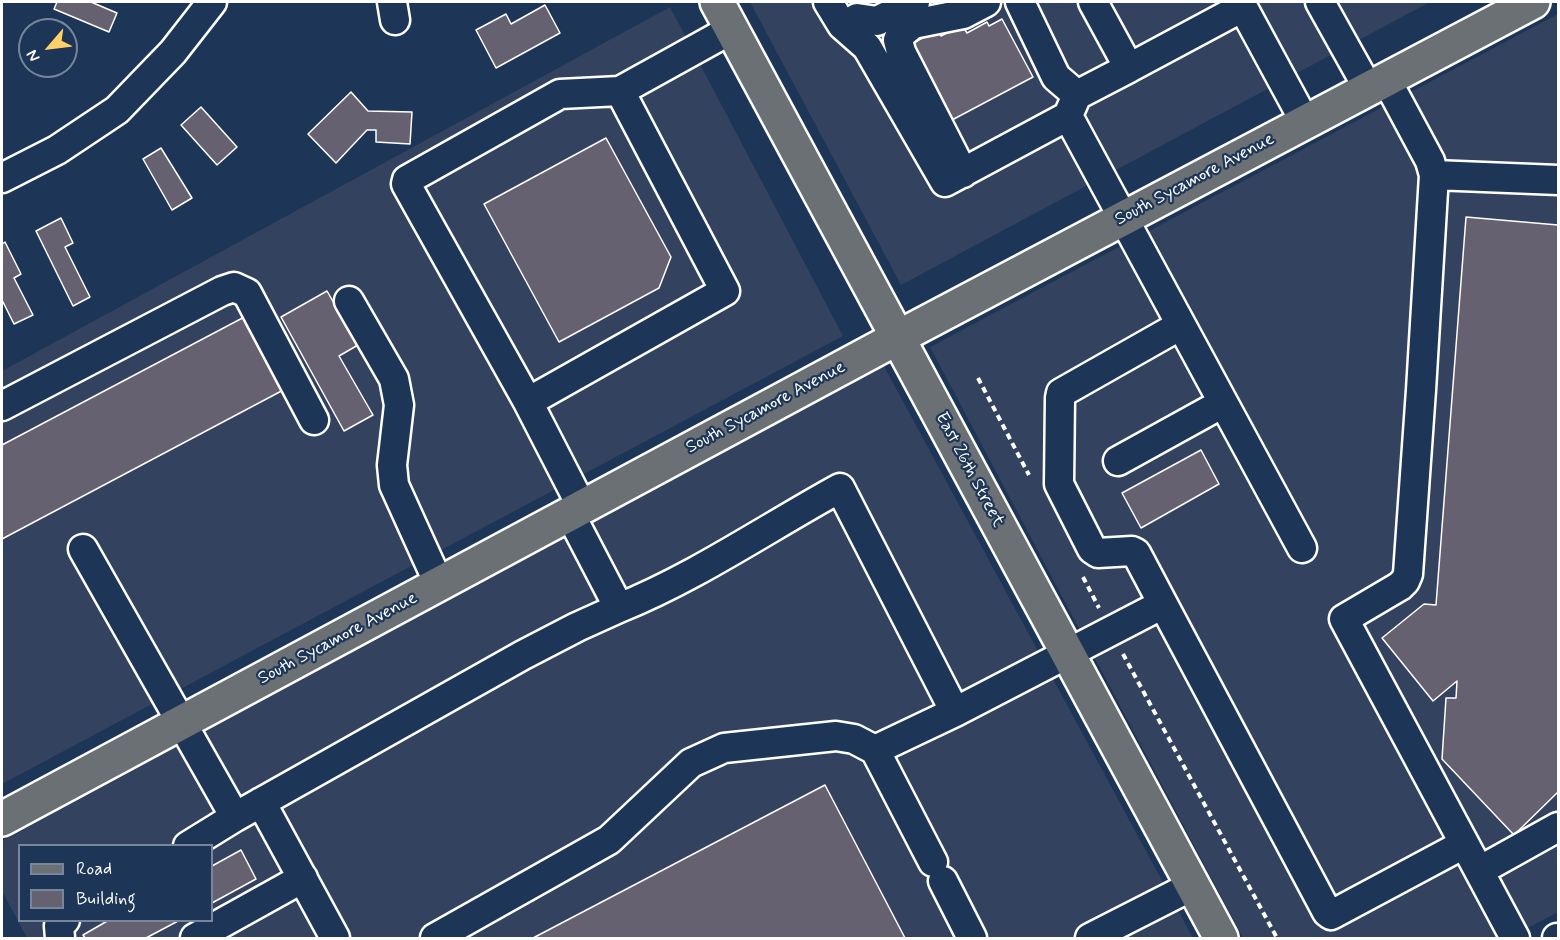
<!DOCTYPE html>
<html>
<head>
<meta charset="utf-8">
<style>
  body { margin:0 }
  #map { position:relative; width:1560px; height:940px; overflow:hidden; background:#1d3557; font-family:Mynerve,sans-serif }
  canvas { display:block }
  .frame { position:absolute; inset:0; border:3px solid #fff; pointer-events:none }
  .legend { position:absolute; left:18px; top:844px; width:195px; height:78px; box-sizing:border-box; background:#1d3557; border:2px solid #77869a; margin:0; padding:8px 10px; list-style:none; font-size:18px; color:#fff }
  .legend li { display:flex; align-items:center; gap:12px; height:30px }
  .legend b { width:30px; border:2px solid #77869a }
  .north { position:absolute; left:18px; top:18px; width:60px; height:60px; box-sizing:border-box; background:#1d3557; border:2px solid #77869a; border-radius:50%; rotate:242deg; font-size:16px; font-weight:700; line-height:24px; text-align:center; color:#fff }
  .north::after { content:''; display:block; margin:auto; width:21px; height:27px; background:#ffd166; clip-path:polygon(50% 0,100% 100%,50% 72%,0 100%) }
</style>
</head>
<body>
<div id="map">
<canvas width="1560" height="940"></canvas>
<div class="frame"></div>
<ul class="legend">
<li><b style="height:8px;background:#6a7074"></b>Road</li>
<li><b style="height:16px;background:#656170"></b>Building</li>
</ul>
<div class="north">N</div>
</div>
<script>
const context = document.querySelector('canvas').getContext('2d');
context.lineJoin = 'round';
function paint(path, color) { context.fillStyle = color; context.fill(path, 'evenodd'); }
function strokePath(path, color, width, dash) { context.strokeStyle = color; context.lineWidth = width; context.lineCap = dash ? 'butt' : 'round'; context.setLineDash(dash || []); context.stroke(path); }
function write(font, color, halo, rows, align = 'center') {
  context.font = font + ' Mynerve,sans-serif'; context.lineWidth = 4.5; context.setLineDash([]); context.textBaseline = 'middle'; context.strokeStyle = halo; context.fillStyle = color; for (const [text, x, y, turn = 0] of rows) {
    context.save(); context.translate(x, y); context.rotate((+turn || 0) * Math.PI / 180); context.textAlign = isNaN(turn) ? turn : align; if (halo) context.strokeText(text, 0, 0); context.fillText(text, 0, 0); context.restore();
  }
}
paint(new Path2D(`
  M750 2H1430L901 285Z
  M670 7 843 336 2 784V371Z
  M1558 14V912L1509 938H1243L930 347Z
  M884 366 1193 938H27L2 891V841ZM20 846H212V920H20Z`), '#33425e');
const building = new Path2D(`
  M57 2H91L117 13 109 32 54 9Z
  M545 5 560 33 496 68 476 30 506 14 511 24Z
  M1002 19 1033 77 952 120 911 44 938 30 941 36 962 25 967 33 987 22 989 26Z
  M351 92 368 111 412 112 410 144 376 142V130H367L336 163 308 134Z
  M201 107 237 147 217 165 181 125Z
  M606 138 671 257 659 288 559 342 484 204Z
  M161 148 192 198 172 210 143 159Z
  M1466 217 1558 225V792L1514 835 1442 759 1446 698H1456L1457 681 1433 701 1382 638 1424 604 1436 605Z
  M61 218 73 243 65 247 90 297 73 306 36 231Z
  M5 242 21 274 14 278 33 315 14 324 2 300V244Z
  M327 291 358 345 339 356 373 415 344 431 281 317Z
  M250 314 289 387 2 539V445Z
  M1201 450 1219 484 1141 528 1122 493Z
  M825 785 905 938H533Z
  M241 850 256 879 212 903V866Z
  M109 920H180L146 938H85L83 935Z`);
paint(building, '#656170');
strokePath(building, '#fff', 1.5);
const minor = new Path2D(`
  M392 2 395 20
  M828 2 842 25 867 47 945 182 1068 116 1302 548
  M1020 2 1056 77 1077 95
  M1093 2 1129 68 1243 7
  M1240 2 1305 122
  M1320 2 1368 88
  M857 18 877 21 915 2
  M1386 79 1430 161 1434 175 1421 390 1408 574 1405 581 1400 586 1344 619 1515 938
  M1070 111 1077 95 1129 68
  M963 173 901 52 898 40 901 34 913 24 963 14 986 2
  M1434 175 1558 180
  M2 178 57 150 117 110 173 52 212 2
  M349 301 394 379 399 405 392 465 394 485 439 584
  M528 402 406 184 407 180 560 94 620 91
  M2 406 222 291 234 287 247 293 314 420
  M1118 461 1223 403
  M582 507 528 402 725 291 620 91 732 29
  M570 514 619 608C696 577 767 528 840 488L955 712
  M83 549 235 817 523 655 577 627 619 608
  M1163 604 1136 553 1132 551 1098 553 1092 549 1059 484 1060 398 1061 393 1181 325
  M261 802 335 938
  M188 846 235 817
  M933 862 875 750 955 712 1163 604 1327 912 1331 915 1335 913 1464 844
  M1479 871 1558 827
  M943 881 972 938
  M60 938 59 926 65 920
  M195 938 303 878
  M435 938 609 840 691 763 724 748 836 736 854 739 875 750
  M1090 938 1192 886
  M1557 938H1558`);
const major = new Path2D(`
  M717 2 1221 938
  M2 819 897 338 1533 2`);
strokePath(minor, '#fff', 33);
strokePath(major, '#fff', 38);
strokePath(new Path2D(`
  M978 378 1029 475
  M1083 577 1099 608
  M1123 654 1277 938`), '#fff', 4, [6, 4.5]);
strokePath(minor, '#1d3557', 28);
strokePath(major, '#6a7074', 33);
write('18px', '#fff', '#1d3557', [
  ["South Sycamore Avenue",1195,180,-28],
  ["South Sycamore Avenue",766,408,-28],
  ["East 26th Street",969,470,62],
  ["South Sycamore Avenue",338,639,-28]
]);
</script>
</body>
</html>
